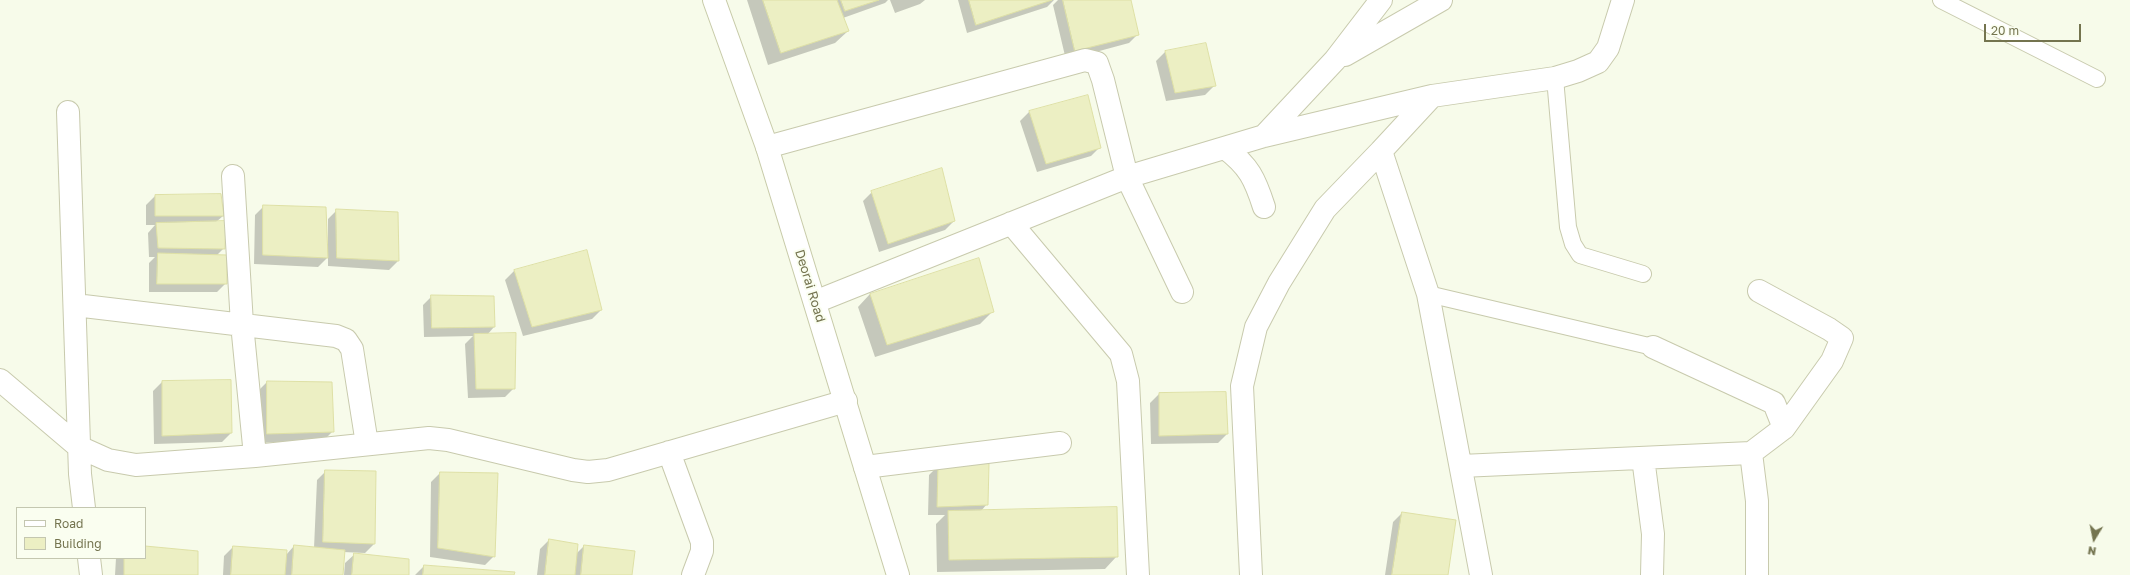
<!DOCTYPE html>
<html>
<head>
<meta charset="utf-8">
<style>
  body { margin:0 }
  #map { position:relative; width:2130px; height:575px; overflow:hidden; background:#f7fbea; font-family:"Golos Text",sans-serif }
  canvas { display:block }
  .legend { position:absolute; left:16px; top:507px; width:130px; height:52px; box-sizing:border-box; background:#fafef0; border:1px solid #c4c7b0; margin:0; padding:5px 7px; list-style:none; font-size:12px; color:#74744f }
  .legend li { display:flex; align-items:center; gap:8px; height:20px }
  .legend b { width:20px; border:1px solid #c4c7b0 }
  .north { position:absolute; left:2074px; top:519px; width:40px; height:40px; -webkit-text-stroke:3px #fafef0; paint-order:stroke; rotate:190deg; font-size:11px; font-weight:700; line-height:16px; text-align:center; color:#74744f }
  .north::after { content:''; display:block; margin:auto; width:14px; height:18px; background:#74744f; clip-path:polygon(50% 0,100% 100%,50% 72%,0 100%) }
  .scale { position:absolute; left:1984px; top:24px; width:97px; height:18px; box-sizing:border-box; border:2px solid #74744f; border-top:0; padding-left:5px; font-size:12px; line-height:14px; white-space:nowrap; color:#74744f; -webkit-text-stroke:3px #fafef0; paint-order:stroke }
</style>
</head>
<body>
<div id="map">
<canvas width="2130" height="575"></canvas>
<ul class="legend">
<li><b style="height:5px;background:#fff"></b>Road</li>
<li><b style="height:11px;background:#ecefc3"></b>Building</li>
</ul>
<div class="north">N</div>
<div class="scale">20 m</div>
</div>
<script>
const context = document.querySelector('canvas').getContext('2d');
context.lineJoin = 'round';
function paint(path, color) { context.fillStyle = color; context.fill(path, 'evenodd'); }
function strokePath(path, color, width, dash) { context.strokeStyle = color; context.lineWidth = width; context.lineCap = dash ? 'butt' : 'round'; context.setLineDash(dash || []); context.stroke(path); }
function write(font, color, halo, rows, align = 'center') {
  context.font = font + ' "Golos Text",sans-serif'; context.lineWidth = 4; context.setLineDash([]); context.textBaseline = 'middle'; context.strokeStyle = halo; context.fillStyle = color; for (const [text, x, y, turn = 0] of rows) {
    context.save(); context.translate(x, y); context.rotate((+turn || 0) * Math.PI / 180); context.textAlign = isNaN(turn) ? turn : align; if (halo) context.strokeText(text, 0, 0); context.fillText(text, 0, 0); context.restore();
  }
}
paint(new Path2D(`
  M747 0H888L885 3 843 18 848 31 835 43 768 65Z
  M890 0H925L920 4 895 13Z
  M958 0H1054L1047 7 967 33Z
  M1058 0H1130L1138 34 1129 43 1066 60 1053 5Z
  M1165 52 1214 86 1205 95 1166 101 1156 61Z
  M1029 112 1100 147 1091 156 1037 172 1020 121Z
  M872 192 954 221 945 230 879 252 863 201Z
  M155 196 223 216 216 222 224 248 217 255 226 283 217 292H149V263L155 257H149L148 233 155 225H146V205Z
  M264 206 326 244H328V219L337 210 398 261 389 270 328 266V257L318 267 254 264 255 215Z
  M586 251 601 310 592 319 523 336 505 280 514 271Z
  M870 294 993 311 980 324 875 357 858 307Z
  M432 296 494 327 487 335 514 388 505 397 468 398 465 344 473 336 424 337 423 305Z
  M162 382 231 433 222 442 154 444 153 391Z
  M267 382 331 383 333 431 324 440 258 443V391Z
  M1159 394 1227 434 1218 443 1151 444 1150 403Z
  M938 466 987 504 981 511 1117 556 1105 569 937 572 936 524 945 515H928L929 475Z
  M326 471 374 544 365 553 343 552 342 575H223L224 556 233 547 286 555 294 546 314 548 317 480Z
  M440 473 497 474 494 556 485 565 430 557 431 482Z
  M1402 513 1447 575H1385L1393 522Z
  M549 540 576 554 584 546 631 575H537L540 549Z
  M145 547 197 575H115L116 558H145Z
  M356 553V554L408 575H344L345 563Z
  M424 566 513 575H415Z`), '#0003');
const building = new Path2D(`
  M763 0H837L849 31 781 53Z
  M841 0H879L845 11Z
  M969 0H1052L976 25Z
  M1063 0H1131L1139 35 1075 51Z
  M1206 43 1216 86 1175 93 1165 51Z
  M1088 95 1101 148 1046 164 1029 111Z
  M942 168 955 221 888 244 871 191Z
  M221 194 224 216H155V195Z
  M263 205 326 207 328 258 263 255Z
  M336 209 398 212 399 261 337 258Z
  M226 221 225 249 158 248 156 223Z
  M587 250 602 310 532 327 514 270Z
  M158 253 227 255V284H157Z
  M979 258 994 312 887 345 870 294Z
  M431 295 494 296 495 327 432 328Z
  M516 333 515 389H476L474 334Z
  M231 380 232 433 162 436V381Z
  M267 381 332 382 334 432 267 434Z
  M1226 392 1228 434 1159 436V393Z
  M989 464 988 505 937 507 938 465Z
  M325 470 376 471 375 544 323 542Z
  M440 472 498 473 495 557 438 548Z
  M1117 507 1118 557 949 560 948 511Z
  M1402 512 1456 520 1448 575H1392Z
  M549 539 578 544 575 575H545Z
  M294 545 345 550 343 575H292Z
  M584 545 635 551 632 575H581Z
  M145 546 198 551V575H124V558H145Z
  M233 546 287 550 285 575H231Z
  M354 553 409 559V575H352Z
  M424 565 515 572 514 575H423Z`);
paint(building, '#ecefc3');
strokePath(building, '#dee0a5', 1);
const lane = new Path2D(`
  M1941 0 2097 79
  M1555 78 1568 227 1573 244 1580 255 1643 274
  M1428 294 1653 347`);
const street = new Path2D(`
  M1345 55 1441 0
  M1432 96 1381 151 1428 294 1481 575
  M68 112 80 474 84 508
  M1264 136 1335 60 1381 0
  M767 147 1085 60 1097 63 1103 80 1127 177 1182 292
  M1225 148C1249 166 1255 179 1264 207
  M233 176 242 324 255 456
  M1011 223 1121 354 1128 381 1138 575
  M1759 291 1829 329 1842 338 1832 361 1784 428
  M815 302 1127 177 1264 136 1432 96 1555 78 1578 71 1598 62 1608 48 1623 0
  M75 305 336 336 346 340 352 349 367 444
  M0 380 79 447 108 460 136 465 255 456 429 438 448 440 573 470 588 472 608 470 846 401
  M669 452 702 542V551L693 575
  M1751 453 1757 501V575
  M1643 458 1653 534 1652 575
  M1461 466 1751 453 1784 428 1774 403 1653 347
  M865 467 1060 443
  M89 558 91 575
  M1251 575 1242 386 1256 327 1279 283 1325 209 1381 151`);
const secondary = new Path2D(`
  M714 0 767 147 898 575`);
strokePath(lane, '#c8caad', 18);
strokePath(street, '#c8caad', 24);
strokePath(secondary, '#c8cba9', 24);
strokePath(lane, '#fff', 16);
strokePath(street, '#fff', 22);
strokePath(secondary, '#fff', 22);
write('13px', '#74744f', '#fafef0', [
  ["Deorai Road",810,286,73]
]);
</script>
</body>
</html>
